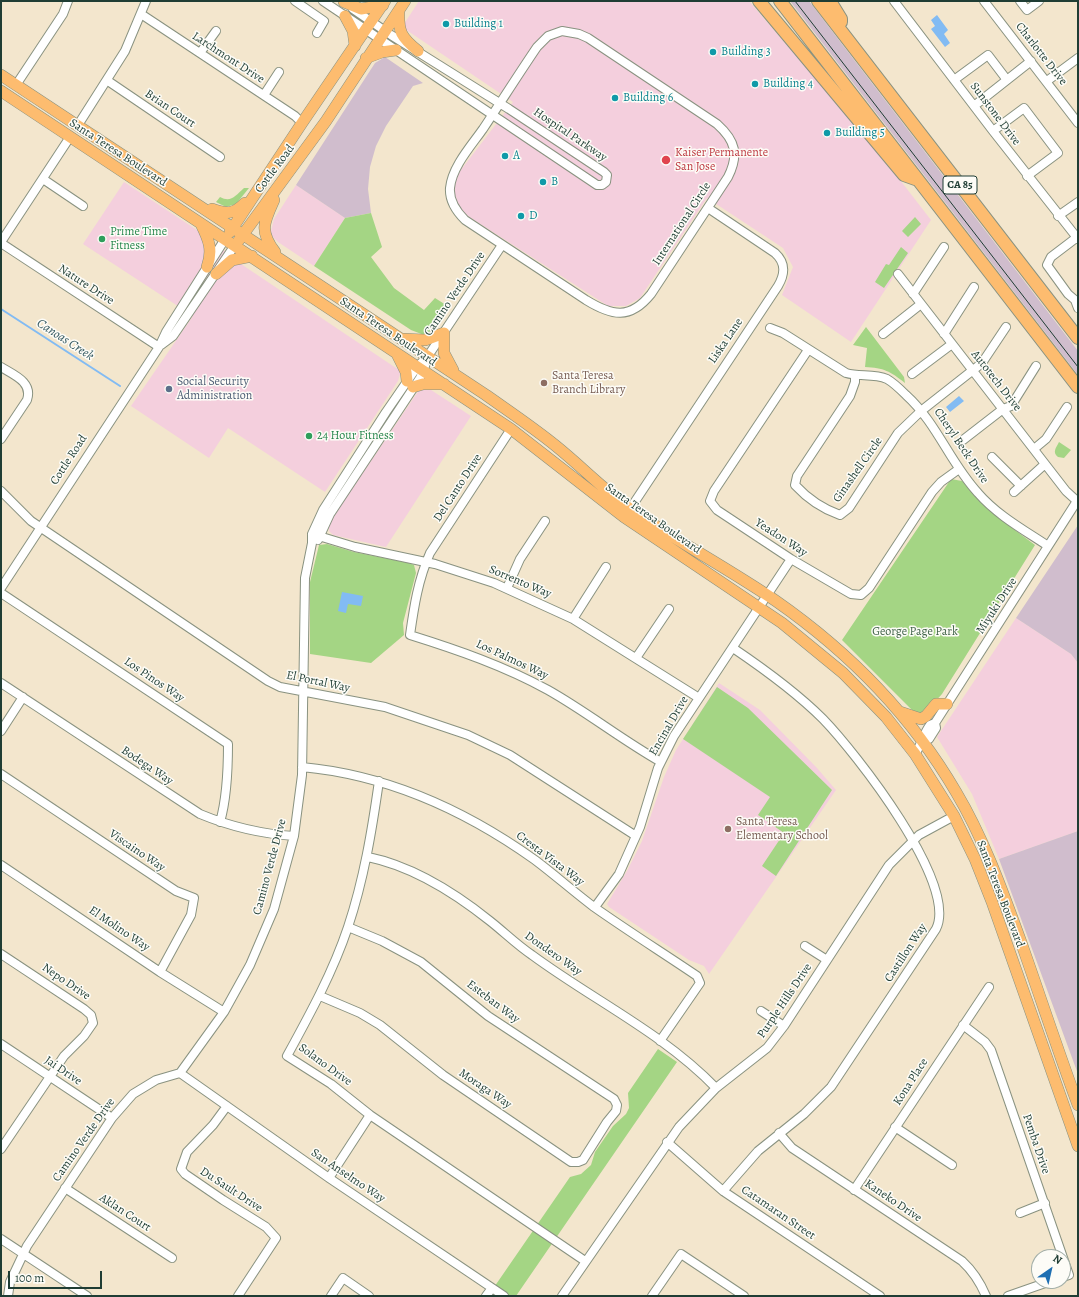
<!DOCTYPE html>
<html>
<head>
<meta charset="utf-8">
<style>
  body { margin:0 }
  #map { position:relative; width:1079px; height:1297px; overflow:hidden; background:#f3e6cd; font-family:Alegreya,serif }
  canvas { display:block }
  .frame { position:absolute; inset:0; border:2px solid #1f3d34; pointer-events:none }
  .north { position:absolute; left:1031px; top:1249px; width:40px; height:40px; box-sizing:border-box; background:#fdfcf7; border:1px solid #a4b0a9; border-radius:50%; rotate:34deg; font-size:11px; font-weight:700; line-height:16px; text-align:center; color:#1f3d34 }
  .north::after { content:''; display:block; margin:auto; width:14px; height:18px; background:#1f6fb2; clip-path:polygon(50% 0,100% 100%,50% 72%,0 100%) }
  .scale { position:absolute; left:8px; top:1271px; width:94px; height:18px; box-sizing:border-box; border:2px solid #1f3d34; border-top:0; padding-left:5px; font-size:12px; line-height:14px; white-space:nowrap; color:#1f3d34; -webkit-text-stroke:3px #fdfcf7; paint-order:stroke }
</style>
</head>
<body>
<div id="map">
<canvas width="1079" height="1297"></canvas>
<div class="frame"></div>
<div class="north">N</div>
<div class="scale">100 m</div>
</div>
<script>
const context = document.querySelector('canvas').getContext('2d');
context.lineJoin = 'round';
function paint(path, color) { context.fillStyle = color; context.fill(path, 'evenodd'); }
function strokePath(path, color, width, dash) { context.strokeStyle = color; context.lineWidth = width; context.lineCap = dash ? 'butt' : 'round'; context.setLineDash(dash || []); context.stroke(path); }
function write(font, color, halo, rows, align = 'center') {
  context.font = font + ' Alegreya,serif'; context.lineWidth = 3; context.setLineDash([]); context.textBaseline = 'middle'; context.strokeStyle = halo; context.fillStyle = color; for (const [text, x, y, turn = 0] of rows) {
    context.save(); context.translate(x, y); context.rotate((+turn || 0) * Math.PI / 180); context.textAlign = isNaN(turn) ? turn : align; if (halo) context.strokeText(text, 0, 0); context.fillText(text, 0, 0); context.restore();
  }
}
paint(new Path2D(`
  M419 1H749L873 145 931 220 851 342 782 295 793 267 783 248 707 198 640 298 626 306H608L460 211 453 196 457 175 513 102 402 27Z
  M124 182 203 234 244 266 399 370 400 374 398 381 325 492 228 428 209 458 131 406 193 316 83 244Z
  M296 185 345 218 314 266 278 242 272 236 271 231 274 219Z
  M428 388 471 416 386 547 333 535 329 531V523L417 393 420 390Z
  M1016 618 1071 654 1078 663V831L999 859 972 794 937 737Z
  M719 683 760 710 817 768 836 790 709 974 704 966 689 960 609 907 607 904 627 871 642 841 664 777 676 750Z`), '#f4cfdd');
paint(new Path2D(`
  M790 1H809L835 35 1078 351V375Z
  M385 57 423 83 413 86 386 126 376 146 370 167 368 189 371 213 345 218 296 185 375 63Z
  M1078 525V663L1071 654 1016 618Z
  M1078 831V1074L999 859Z`), '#d0bdcd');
paint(new Path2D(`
  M244 188H249L236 204 226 207 216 202 220 197C231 203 235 196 244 188Z
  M371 213 382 247 371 257 394 288 424 310 435 298 446 305 432 330 424 335 411 330 314 266 345 218Z
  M915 217 921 224 908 237 902 231Z
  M901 247 908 253 884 288 875 282 886 264 889 265Z
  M866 327 904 377 905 383C890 371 884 368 865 367L867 348 853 345Z
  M1059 442 1071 450 1064 458 1058 457C1052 452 1056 448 1059 442Z
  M951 479 962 481C983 507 1008 525 1035 545L942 694 920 718 842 640Z
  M327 544 354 552 409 563 414 565 416 573 403 623 404 635 371 663 310 654V582L319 545Z
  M717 687 748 708 832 790 776 876 762 866 784 833 758 815 770 797 683 739Z
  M658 1049 677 1062 516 1296H488L570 1177 581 1174 591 1165 595 1152 613 1126 626 1114 629 1108 628 1093Z`), '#a4d584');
paint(new Path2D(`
  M937 15 948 30 944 34 950 43 945 47 931 29 935 26 931 20Z
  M959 396 964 401 950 412 946 407Z
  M342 592 363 596 361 606 348 604 346 613 338 611Z`), '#82bbf3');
strokePath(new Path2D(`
  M1 309 120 386`), '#82bbf3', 2);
const minor = new Path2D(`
  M295 1 324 21 317 33
  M323 1 597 185H602L606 182 607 175 604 172 509 109 391 35 353 9
  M894 1 993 131 1078 239
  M984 1 1078 123
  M1020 1 1027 10 1039 1
  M141 14 295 116 302 123
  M562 31 579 34 588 38 717 124C736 141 739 155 728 177L651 294C630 320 612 316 586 300L465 220C456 211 449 201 450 188 452 167 471 146 483 129 501 102 518 75 537 47L548 36Z
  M200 53 216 31
  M954 80 988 55 1007 80
  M108 81 220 157
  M1047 81 1078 58
  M16 85 63 14 68 1
  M264 95 279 72
  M974 106 1031 61
  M78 125 125 51 146 1
  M993 131 1024 108 1058 153 1027 176
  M43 179 83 206
  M1058 216 1078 202
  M1 242 70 137
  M1 243 159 347
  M898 274 1066 491 1077 501 935 723 936 728 929 739 923 742
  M913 294 944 247
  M1075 300 1068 294 1047 265 1051 257 1076 238
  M1075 300 1078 308
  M770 328 783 333 846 373C859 377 874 373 887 379 894 383 901 390 906 395 937 423 950 463 978 493 997 515 1024 530 1048 546
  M883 334 921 304
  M944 334 974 287
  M161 345 173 336 235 245
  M808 350 714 491 710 501 717 510 791 559 851 594 861 595 869 588 932 492 941 482 959 469
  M1 367C14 375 33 382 27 400L1 439
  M912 374 952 344
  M855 376V382L850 396 797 476 795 485C807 498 823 509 840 515L849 508 898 433 921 411 982 363 1006 327
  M511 429 430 553C418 580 414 607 410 635 458 650 504 666 548 690 587 712 622 740 661 762
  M963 440 1003 409 1011 406 1036 366
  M1034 449 1046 439 1067 407
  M992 457 1021 486
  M1 491 31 521 268 681 280 687 385 707 468 735 510 755 636 836
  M1014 492 1045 464
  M630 509 778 286C785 274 786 263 775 253L708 208
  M312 534 355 547 435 564 494 583 573 619 699 698
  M318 540 330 514 420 378 425 366
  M1 588 159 347 166 332 225 239
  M507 588 520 559 545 521
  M1 593 228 744C228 769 227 798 220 822
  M573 619 606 567
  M636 658 669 609
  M1 683 200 814C229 826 262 834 294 836
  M1 731 23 697
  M915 754C922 744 923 734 930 725L935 723
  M302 767C388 775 465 810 535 860 555 875 574 892 594 907 628 931 663 953 697 976L700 983 660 1041
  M1 774 176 891 194 898 191 915 160 972
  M379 781C372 830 364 879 348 927 333 972 310 1014 287 1056L331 1084 370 1115 585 1261
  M368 857C412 866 455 893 490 921 504 932 517 945 532 955 593 1000 663 1033 716 1088
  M1 865 160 972 224 1012
  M595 907 619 874 640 827 658 768 674 736 791 559
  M805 946 827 960
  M1 954 84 1009 91 1015 93 1023 84 1036 64 1056 1 1149
  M320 996 360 1013 380 1025 443 1075 571 1162H578L583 1160 607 1122 616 1111 617 1105 614 1099 488 1016 421 962 382 941 348 927
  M761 1011 784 1026
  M963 1025 985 1042 991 1050 1069 1275 1063 1277
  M1 1044 112 1118
  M180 1073 329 1178 504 1296
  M227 1106 213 1125 187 1152 181 1169 185 1174 223 1200 266 1227 276 1238 238 1296
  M895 1127 952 1165
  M779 1133 792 1148 962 1261C974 1272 980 1282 986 1296
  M667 1142 723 1191 880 1296
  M329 1178 370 1115
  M65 1188 172 1258
  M854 1190 989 987
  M723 1191 758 1151 804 1114 831 1087 936 929C959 884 855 752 823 719 796 692 764 669 733 648
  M1020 1213 1045 1203
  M1 1239 87 1296
  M8 1296 10 1282 27 1246 112 1118 133 1094 156 1080 180 1073 224 1012 250 965 274 909 294 836 302 775 305 578 312 543V534L323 510 386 412 417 367 428 356 502 245
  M331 1296 343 1278 369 1296
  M486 1296 492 1288
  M562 1296 679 1127 716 1088 767 1048 784 1026 889 865 919 835 954 816
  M652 1296 681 1254 744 1296
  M1008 1296 1051 1281`);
const major = new Path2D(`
  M344 2 361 9 383 5
  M399 10C398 32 401 37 418 51
  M345 16 353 31 355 46
  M366 58 382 52 396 50
  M1 75 486 395C510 412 534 428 556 446 582 467 606 492 633 511 680 543 729 569 776 601 849 652 911 715 956 792 984 839 1002 890 1021 942 1040 996 1058 1051 1078 1105
  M1 91 511 429 624 517 782 623 843 673 886 717 915 754 954 816 975 859 992 902 1078 1146
  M274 200C264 222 259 231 275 252
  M212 209C227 214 233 215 245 203
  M201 224C209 240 213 250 207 267
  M230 232 302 123 385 1
  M239 240 326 121 405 1
  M216 274 232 260 252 256
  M404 339 425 340 444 333V353L453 370
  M397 354 406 372 407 381
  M413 387 423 384H444
  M900 712 921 719 926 716 936 704H947`);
const highway = new Path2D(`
  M759 1 904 175 918 180
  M780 1 1078 387
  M818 1 1078 338
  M830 1 841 19V22`);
strokePath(minor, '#899280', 10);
strokePath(major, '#899280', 12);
strokePath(highway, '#899280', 14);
strokePath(minor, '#fff', 8);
strokePath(major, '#fdbc6f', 11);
strokePath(highway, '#fdbc6f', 12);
strokePath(new Path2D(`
  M795 1 1078 367`), '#1f3d34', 1);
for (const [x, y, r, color] of [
  [446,24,4,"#0f9aa8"],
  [713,52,4,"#0f9aa8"],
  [755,84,4,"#0f9aa8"],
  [615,98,4,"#0f9aa8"],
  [827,133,4,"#0f9aa8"],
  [505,156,4,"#0f9aa8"],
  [666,160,5,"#e0444e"],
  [543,182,4,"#0f9aa8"],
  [521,216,4,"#0f9aa8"],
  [102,239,4,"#2e9e5b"],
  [544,383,4,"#8d6e63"],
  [169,389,4,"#5c6f8a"],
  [309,436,4,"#2e9e5b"],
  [728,829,4,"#8d6e63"]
]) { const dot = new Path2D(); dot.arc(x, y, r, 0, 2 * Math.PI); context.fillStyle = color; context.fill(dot); strokePath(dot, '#fdfcf7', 1.5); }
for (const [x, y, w] of [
  [960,185,34]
]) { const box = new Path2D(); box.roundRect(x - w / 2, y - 9, w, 18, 3); context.fillStyle = '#fdfcf7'; context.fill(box); strokePath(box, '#1f3d34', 1); }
write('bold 11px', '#1f3d34', null, [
  ["CA 85",960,185]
]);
write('12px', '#0d838f', '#fdfcf7', [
  ["Building 1",454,24],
  ["Building 3",721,52],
  ["Building 4",763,84],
  ["Building 6",623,98],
  ["Building 5",835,133],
  ["A",513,156],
  ["B",551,182],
  ["D",529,216]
], 'left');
write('12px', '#1f3d34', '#fdfcf7', [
  ["Charlotte Drive",1041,54,52],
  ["Larchmont Drive",228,58,33],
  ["Brian Court",170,109,34],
  ["Sunstone Drive",995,114,53],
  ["Hospital Parkway",570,135,34],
  ["Santa Teresa Boulevard",118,153,33],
  ["Cottle Road",275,169,-53],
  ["International Circle",682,224,-57],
  ["Nature Drive",86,285,33],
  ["Camino Verde Drive",455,294,-56],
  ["Santa Teresa Boulevard",388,332,34],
  ["Liska Lane",726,341,-56],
  ["Autotech Drive",996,381,52],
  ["Cheryl Beck Drive",961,446,56],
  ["Cottle Road",69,460,-57],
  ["Ginashell Circle",858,470,-55],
  ["Del Canto Drive",458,488,-57],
  ["Santa Teresa Boulevard",653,519,35],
  ["Yeadon Way",781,538,33],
  ["Sorrento Way",520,582,23],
  ["Miyuki Drive",997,606,-57],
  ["Los Palmos Way",512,660,25],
  ["Los Pinos Way",154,680,34],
  ["El Portal Way",318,682,12],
  ["Encinal Drive",669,726,-60],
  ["Bodega Way",147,766,34],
  ["Viscaino Way",137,851,34],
  ["Cresta Vista Way",550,859,37],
  ["Camino Verde Drive",270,867,-75],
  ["Santa Teresa Boulevard",1000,894,69],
  ["El Molino Way",119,929,34],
  ["Castillon Way",906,953,-57],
  ["Dondero Way",553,954,35],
  ["Nepo Drive",66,982,34],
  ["Purple Hills Drive",785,1001,-56],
  ["Esteban Way",493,1002,37],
  ["Solano Drive",325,1065,36],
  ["Jai Drive",63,1071,34],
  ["Kona Place",911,1082,-57],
  ["Moraga Way",485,1089,34],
  ["Camino Verde Drive",84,1140,-55],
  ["Pemba Drive",1036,1144,71],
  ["San Anselmo Way",348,1176,34],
  ["Du Sault Drive",231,1190,33],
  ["Kaneko Drive",893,1201,34],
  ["Aklan Court",125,1213,33],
  ["Catamaran Street",778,1213,34]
]);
write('12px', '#be3a42', '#fdfcf7', [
  ["Kaiser Permanente",675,153],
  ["San Jose",675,167]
], 'left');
write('12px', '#27864d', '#fdfcf7', [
  ["Prime Time",110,232],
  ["Fitness",110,246],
  ["24 Hour Fitness",317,436]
], 'left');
write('12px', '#785e54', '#fdfcf7', [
  ["Santa Teresa",552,376],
  ["Branch Library",552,390],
  ["Santa Teresa",736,822],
  ["Elementary School",736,836]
], 'left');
write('12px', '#4e5e75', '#fdfcf7', [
  ["Social Security",177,382],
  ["Administration",177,396]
], 'left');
write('12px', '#406348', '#fdfcf7', [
  ["George Page Park",915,632]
]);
write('italic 13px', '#385c64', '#fdfcf7', [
  ["Canoas Creek",65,340,33]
]);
</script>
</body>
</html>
